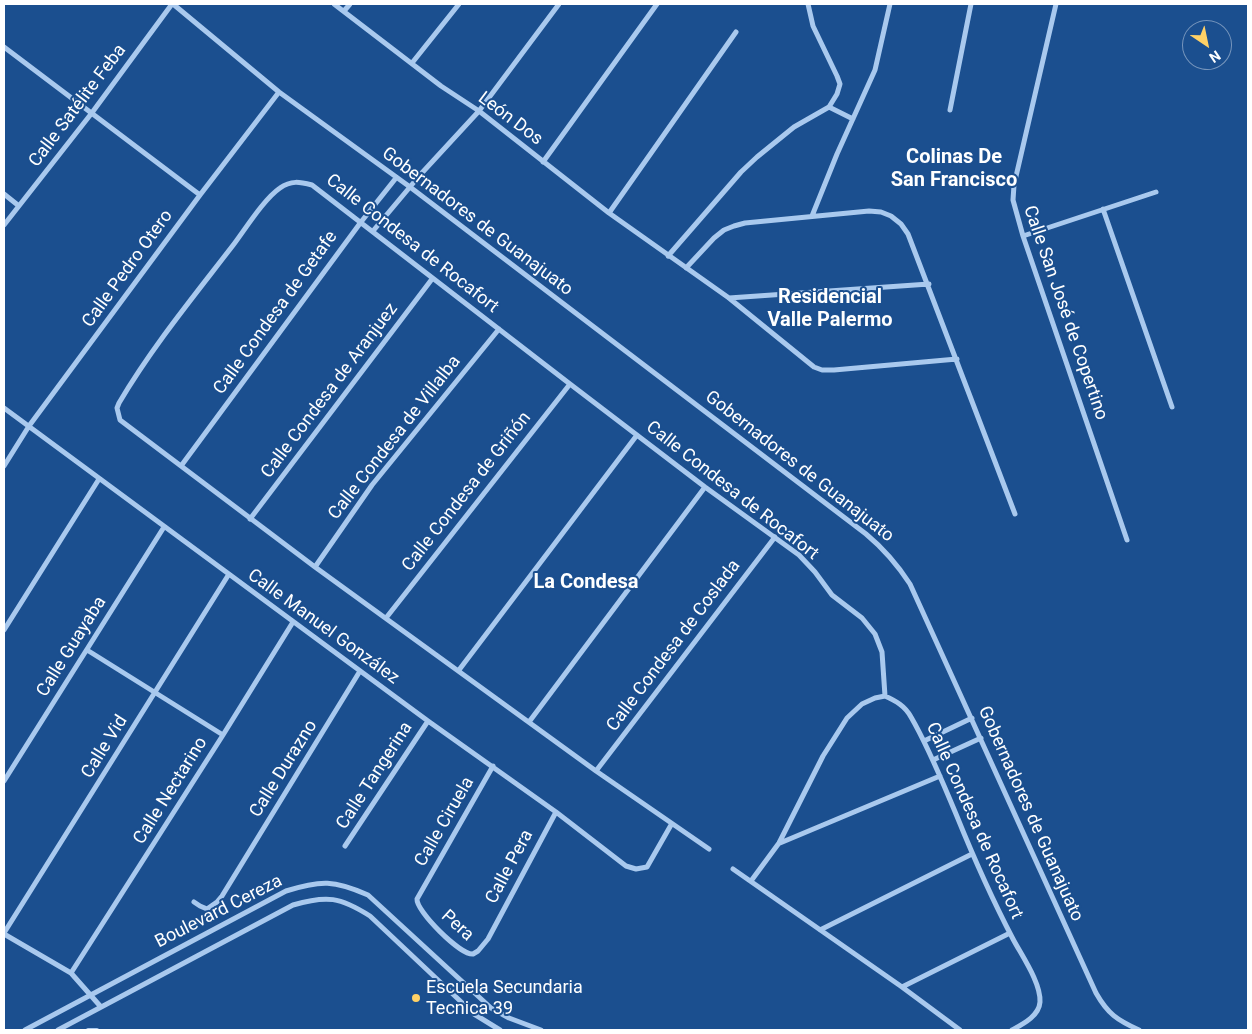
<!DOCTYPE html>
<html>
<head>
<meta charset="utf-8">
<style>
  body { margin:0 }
  #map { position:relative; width:1252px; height:1034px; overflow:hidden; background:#1b4f8f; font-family:Roboto,sans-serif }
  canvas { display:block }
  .frame { position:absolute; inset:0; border:5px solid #fff; pointer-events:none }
  .north { position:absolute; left:1182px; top:20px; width:50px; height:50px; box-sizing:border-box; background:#1b4f8f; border:1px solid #7695bc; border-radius:50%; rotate:146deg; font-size:14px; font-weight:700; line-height:20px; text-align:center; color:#fff }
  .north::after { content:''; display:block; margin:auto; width:18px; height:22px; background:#ffd166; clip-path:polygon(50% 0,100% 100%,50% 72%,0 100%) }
</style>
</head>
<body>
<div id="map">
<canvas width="1252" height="1034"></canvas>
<div class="frame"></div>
<div class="north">N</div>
</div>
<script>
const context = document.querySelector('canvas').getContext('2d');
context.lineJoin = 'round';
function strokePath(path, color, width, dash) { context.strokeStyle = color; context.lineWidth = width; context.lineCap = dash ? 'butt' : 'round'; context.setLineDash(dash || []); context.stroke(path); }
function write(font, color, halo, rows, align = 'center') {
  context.font = font + ' Roboto,sans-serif'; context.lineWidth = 4; context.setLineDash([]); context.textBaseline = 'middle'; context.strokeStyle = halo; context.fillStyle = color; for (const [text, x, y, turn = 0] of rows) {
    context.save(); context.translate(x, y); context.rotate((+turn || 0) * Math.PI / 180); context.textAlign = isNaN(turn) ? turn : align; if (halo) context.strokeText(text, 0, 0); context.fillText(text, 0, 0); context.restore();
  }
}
strokePath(new Path2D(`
  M88 1030H97`), '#a9c9ee', 4);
strokePath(new Path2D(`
  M173 4 279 92 410 187 866 534C884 549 897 564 910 584L1096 993C1108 1014 1117 1020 1139 1030
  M334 4 441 86 479 111 609 213 729 298 814 367 822 370H834L957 359
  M1056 4 1014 185 1013 200 1023 236 1127 540
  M344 11 350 4
  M4 47 200 195
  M412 63 459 4
  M829 107 853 119
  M950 110 971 4
  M543 162 657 4
  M4 194 19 206
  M1103 209 1172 407
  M609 213 736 32
  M812 216 837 154 875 70 890 4
  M4 225 91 114 172 4
  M373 231 420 175 479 111 559 4
  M1023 236 1156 192
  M668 256 741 172 757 157 794 127 829 107 837 94 840 84 837 76 813 26 808 4
  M686 268 714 238 724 230 734 226 745 223 869 211 881 212 891 216 901 224 908 234 1015 514
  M729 298 929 284
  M4 408 428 721 556 812 626 866 636 869 647 867 671 825
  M4 466 29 426 200 195 279 92
  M181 466 361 222 396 178
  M250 519 432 279
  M315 567 372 485 499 329
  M386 618 570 384
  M4 630 99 479
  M87 650 223 735
  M459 670 637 435
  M529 722 705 487
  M924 741 972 718
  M933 760 981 738
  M493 766 417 899C416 911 460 955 473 954L478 951 488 939 556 812
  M596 771 775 537
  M4 781 164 527
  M780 843 940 776
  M345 846 428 721
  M709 849 596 771 315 567 120 420 117 408 119 403C152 347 194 296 234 244 246 228 264 199 280 188 291 180 300 182 312 185L570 384 705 487 799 555 815 572 832 595 862 618 875 634 882 652 885 696C896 701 905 706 911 717 929 748 942 781 956 814 973 856 992 899 1013 939 1022 956 1041 983 1040 1002 1039 1016 1023 1024 1012 1030
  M733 869 902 987 960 1030
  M751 881 779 843 823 756 847 718 862 704 875 698 885 696
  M194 902 200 906 207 909 217 902 222 896 360 671
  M820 930 972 854
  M4 933 229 574
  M4 934 71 973 101 1007
  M71 973 223 735 293 622
  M902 987 1010 933
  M25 1030 286 891C321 880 334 880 368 895L491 1008 509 1018 541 1030
  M58 1030 293 905C327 895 340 897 370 916L474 1014 500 1030`), '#a9c9ee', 5);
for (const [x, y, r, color] of [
  [416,998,5,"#ffd166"]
]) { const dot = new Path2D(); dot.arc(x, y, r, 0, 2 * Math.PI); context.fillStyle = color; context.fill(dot); strokePath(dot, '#1b4f8f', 2); }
write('18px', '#fff', '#1b4f8f', [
  ["Calle Satélite Feba",78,106,-53],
  ["León Dos",510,119,37],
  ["Gobernadores de Guanajuato",477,222,37],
  ["Calle Condesa de Rocafort",412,244,38],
  ["Calle Pedro Otero",128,269,-54],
  ["Calle Condesa de Getafe",276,313,-54],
  ["Calle San José de Copertino",1065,313,71],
  ["Calle Condesa de Aranjuez",330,391,-53],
  ["Calle Condesa de Villalba",395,438,-52],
  ["Gobernadores de Guanajuato",799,467,38],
  ["Calle Condesa de Rocafort",732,491,38],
  ["Calle Condesa de Griñón",467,492,-52],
  ["Calle Manuel González",323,627,36],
  ["Calle Condesa de Coslada",674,646,-53],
  ["Calle Guayaba",72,647,-58],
  ["Calle Vid",105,747,-58],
  ["Calle Durazno",284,769,-58],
  ["Calle Tangerina",375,776,-57],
  ["Calle Nectarino",171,791,-58],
  ["Gobernadores de Guanajuato",1030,814,66],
  ["Calle Condesa de Rocafort",974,821,66],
  ["Calle Ciruela",445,822,-60],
  ["Calle Pera",510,867,-62],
  ["Boulevard Cereza",219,912,-27],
  ["Pera",457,926,42]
]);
write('18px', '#fff', '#1b4f8f', [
  ["Escuela Secundaria",426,988],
  ["Tecnica 39",426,1009]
], 'left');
write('bold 20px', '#fff', '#1b4f8f', [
  ["Colinas De",954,158],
  ["San Francisco",954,181],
  ["Residencial",830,298],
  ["Valle Palermo",830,321],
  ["La Condesa",586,583]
]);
</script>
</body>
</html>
